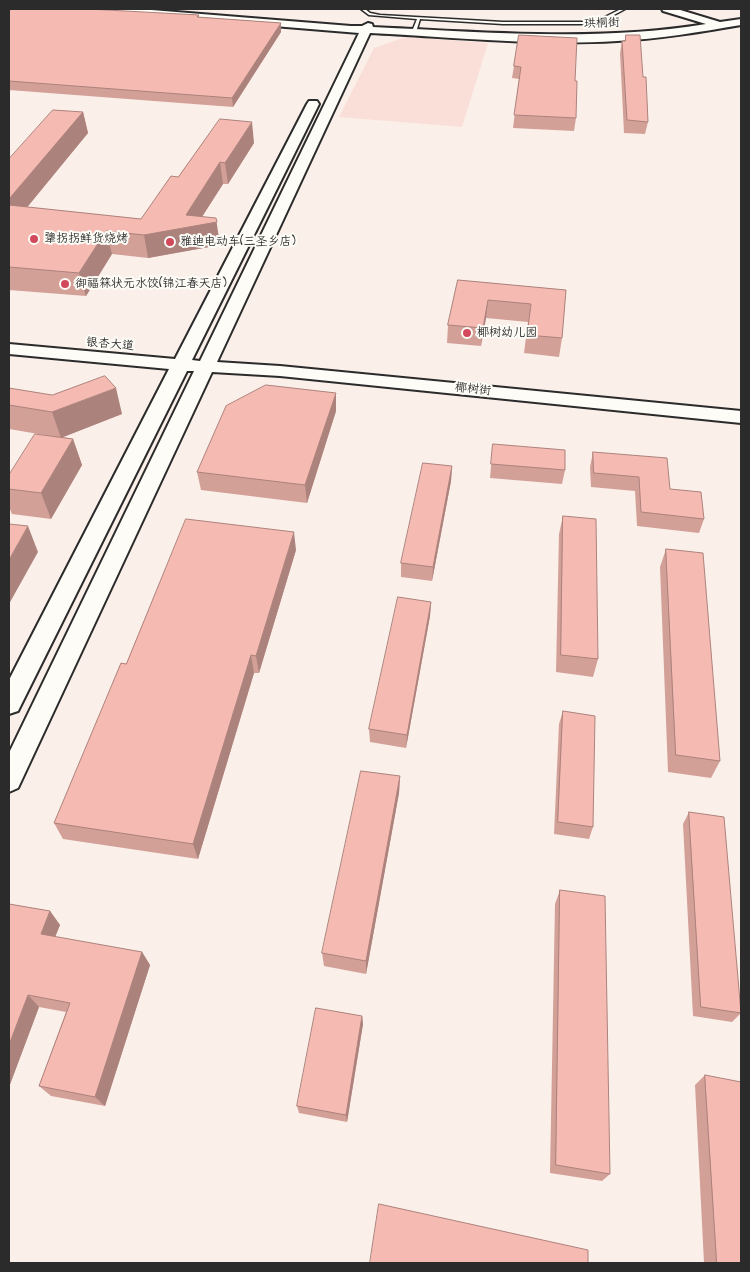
<!DOCTYPE html>
<html>
<head>
<meta charset="utf-8">
<style>
  body { margin:0 }
  #map { position:relative; width:750px; height:1272px; overflow:hidden; background:#fbefe9; font-family:"Architects Daughter",sans-serif }
  canvas { display:block }
  .frame { position:absolute; inset:0; border:10px solid #2b2b2b; pointer-events:none }
</style>
</head>
<body>
<div id="map">
<canvas width="750" height="1272"></canvas>
<div class="frame"></div>
</div>
<script>
const context = document.querySelector('canvas').getContext('2d');
context.lineJoin = 'round';
function paint(path, color) { context.fillStyle = color; context.fill(path, 'evenodd'); }
function strokePath(path, color, width, dash) { context.strokeStyle = color; context.lineWidth = width; context.lineCap = dash ? 'butt' : 'round'; context.setLineDash(dash || []); context.stroke(path); }
function write(font, color, halo, rows, align = 'center') {
  context.font = font + ' "Architects Daughter","LXGW WenKai TC",sans-serif'; context.lineWidth = 4; context.setLineDash([]); context.textBaseline = 'middle'; context.strokeStyle = halo; context.fillStyle = color; for (const [text, x, y, turn = 0] of rows) {
    context.save(); context.translate(x, y); context.rotate((+turn || 0) * Math.PI / 180); context.textAlign = isNaN(turn) ? turn : align; if (halo) context.strokeText(text, 0, 0); context.fillText(text, 0, 0); context.restore();
  }
}
paint(new Path2D(`
  M405 37 488 43 462 127 339 117 374 48Z`), '#f9dfd8');
const lane = new Path2D(`
  M361 9H365L370 13 380 15 503 22H588L597 21 621 9H625L599 23 588 24H503L420 19 417 29 415 30 413 29 417 19 369 15Z`);
const secondary = new Path2D(`
  M98 9H139L351 26H362L368 23 372 24 373 27C484 32 595 42 706 24L663 11 662 9H677L720 22 741 19V25C700 32 659 39 617 41 535 46 452 37 370 33L217 362 280 366 741 411V423L280 376 212 372 18 788 9 792V753L194 371H187L18 711 9 714V680L169 369 9 354V344L175 359 307 104 309 101H317L319 104 192 360 200 361 359 33 103 12Z`);
strokePath(lane, '#2b2b2b', 3);
strokePath(secondary, '#2b2b2b', 4);
paint(lane, '#fdfcf7');
paint(secondary, '#fdfcf7');
paint(new Path2D(`
  M9 11 199 15V17L281 23V32L233 107 9 90Z
  M519 35 575 81 576 118 574 131 513 128 519 79 512 78Z
  M626 35 643 77 648 122 645 134 624 133 620 53 622 41H625Z
  M83 112 88 133 27 207 141 219 178 177 254 143 228 184H223L202 217 220 241V245L148 258 112 254 86 296 9 290V159Z
  M458 280 566 290 562 338 559 357 524 353 528 322 486 318 481 346 447 343 448 325Z
  M9 388 122 414 62 437 73 439 82 465 51 519 12 514 9 507V475L56 437 9 429Z
  M336 411 307 503 201 490 197 472Z
  M493 444 565 470 562 484 490 478Z
  M593 452 670 489 704 519 699 533 637 526 635 491 591 487 590 467Z
  M452 466 451 481 432 581 401 577V563Z
  M741 506V524L740 510Z
  M563 516 598 659 593 677 556 672 559 534Z
  M666 549 720 761 711 778 668 772 660 567Z
  M296 550 259 673H254L198 859 63 839 54 823 126 664Z
  M431 602 430 616 406 748 370 742 369 729Z
  M563 711 593 827 589 839 554 834 559 724Z
  M400 776 399 793 366 974 324 966 322 953Z
  M689 812 741 1013 732 1022 693 1016 683 824Z
  M560 890 610 1174 602 1181 550 1173 555 904Z
  M9 904 50 911 60 925 55 937 142 952 150 965 105 1106 51 1096 39 1086 66 1012 39 1007 9 1087Z
  M362 1016 363 1024 347 1122 299 1113 297 1106Z
  M705 1075 741 1263H704L695 1085Z`), '#d3a098');
paint(new Path2D(`
  M281 23V32L233 107 232 98Z
  M83 112 88 133 11 227 9 220V199Z
  M252 122 254 143 228 184 225 163Z
  M220 162 223 184 196 226 216 218 220 245 148 258 144 235 186 215Z
  M106 231 112 254 86 296 79 273Z
  M488 300 486 318 481 346 483 328Z
  M116 388 122 414 61 438 52 412Z
  M336 393V411L307 503 305 485Z
  M73 439 82 465 51 519 41 493Z
  M452 466 451 481 432 581 433 567Z
  M28 526 38 552 9 604V560Z
  M294 532 296 550 259 673 256 656Z
  M431 602 430 616 406 748 407 735Z
  M251 655 254 673 198 859 193 844Z
  M400 776 399 793 366 974V961Z
  M50 911 60 925 51 947 41 934Z
  M142 952 150 965 105 1106 95 1097Z
  M28 995 39 1007 9 1087V1045Z
  M362 1016 363 1024 347 1122 346 1115Z`), '#ac827c');
const building = new Path2D(`
  M12 9H88L199 15 197 17 281 23 232 98 9 81V11Z
  M519 35 577 38 575 81H577L576 118 514 115 521 67 514 66Z
  M626 35H640L643 77H646L648 122 627 120 622 41H625Z
  M53 110 83 112 9 199V159Z
  M220 119 252 122 225 163 220 162 186 215 216 218 217 222 144 235 106 231 79 273 9 267V205L141 219 171 176 178 177Z
  M458 280 566 290 562 338 527 335 531 304 488 300 483 328 448 325Z
  M105 376 116 388 52 412 9 405V388L52 395Z
  M266 385 336 393 305 485 197 472 226 406Z
  M35 434 73 439 41 493 9 489V475Z
  M493 444 565 450V470L491 464Z
  M593 452 667 458 670 489 701 492 704 519 641 512 639 477 594 473Z
  M423 463 452 466 433 567 401 563Z
  M563 516 596 519 598 659 561 655Z
  M186 519 294 532 256 656 251 655 193 844 54 823 121 663 126 664Z
  M9 524 28 526 9 560Z
  M666 549 703 553 720 761 676 755Z
  M398 597 431 602 407 735 369 729Z
  M563 711 595 716 593 827 558 822Z
  M361 771 400 776 366 961 322 953Z
  M689 812 724 817 741 1013 701 1007Z
  M560 890 605 896 610 1174 556 1165Z
  M9 904 50 911 41 934 142 952 95 1097 39 1086 70 1003 28 995 9 1045Z
  M316 1008 362 1016 346 1115 297 1106Z
  M705 1075 741 1082V1263H717Z
  M379 1204 588 1250V1263H370Z`);
paint(building, '#f5bab1');
strokePath(building, '#ac827c', 1);
for (const [x, y, r, color] of [
  [34,239,5,"#d1495b"],
  [170,242,5,"#d1495b"],
  [65,284,5,"#d1495b"],
  [467,333,5,"#d1495b"]
]) { const dot = new Path2D(); dot.arc(x, y, r, 0, 2 * Math.PI); context.fillStyle = color; context.fill(dot); strokePath(dot, '#fdfcf7', 2); }
write('12px', '#2b2b2b', '#fdfcf7', [
  ["珙桐街",602,24,-2],
  ["银杏大道",110,345,5],
  ["椰树街",473,390,6]
]);
write('12px', '#2b2b2b', '#fdfcf7', [
  ["犟拐拐鲜货烧烤",44,239],
  ["雅迪电动车(三圣乡店)",180,242],
  ["御福箖状元水饺(锦江春天店)",75,284],
  ["椰树幼儿园",477,333]
], 'left');
</script>
</body>
</html>
